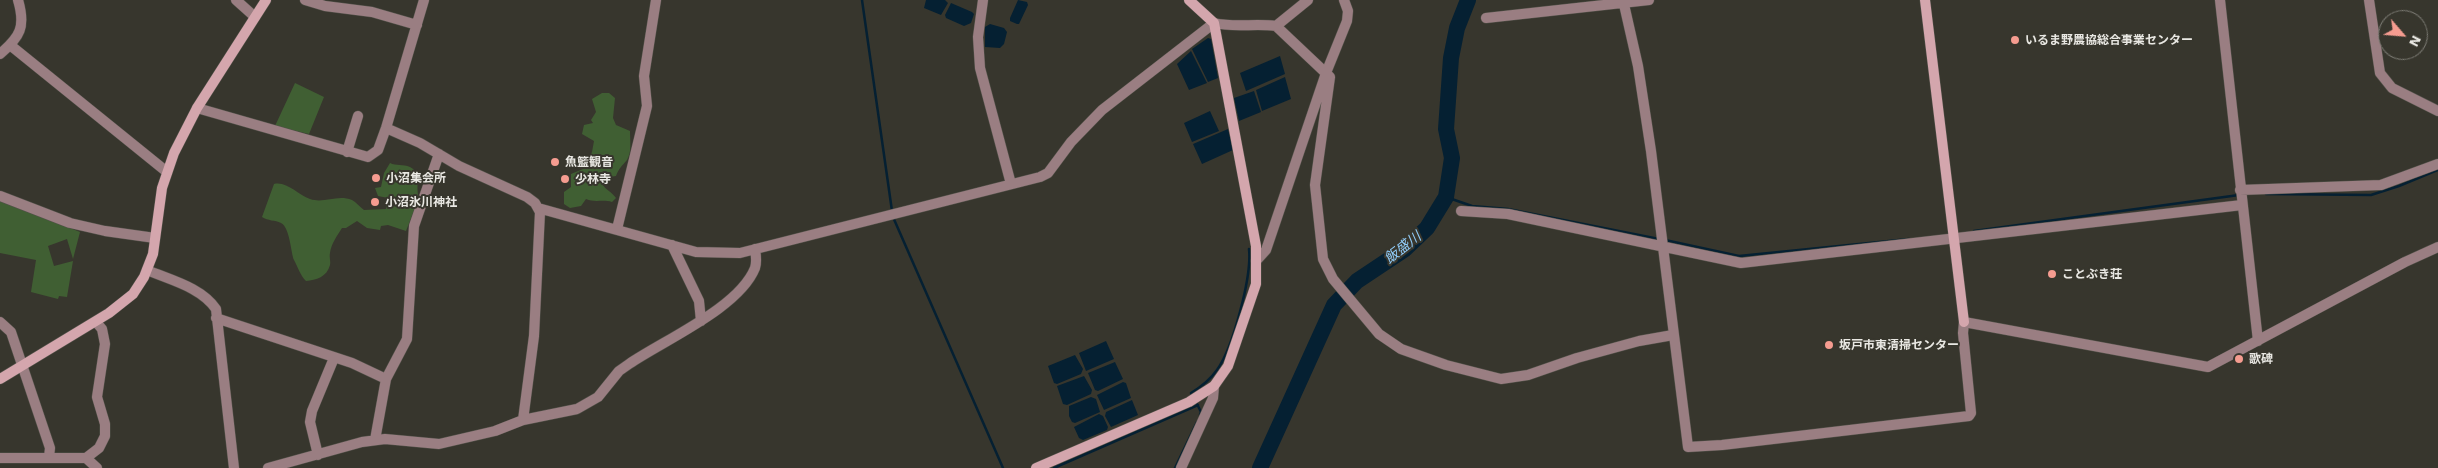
<!DOCTYPE html>
<html>
<head>
<meta charset="utf-8">
<style>
  body { margin:0 }
  #map { position:relative; width:2438px; height:468px; overflow:hidden; background:#37362d; font-family:"Work Sans",sans-serif }
  canvas { display:block }
  .north { position:absolute; left:2378px; top:10px; width:50px; height:50px; box-sizing:border-box; background:#37362d; border:1px solid #7e7d76; border-radius:50%; rotate:117deg; font-size:14px; font-weight:700; line-height:20px; text-align:center; color:#e9e8e3 }
  .north::after { content:''; display:block; margin:auto; width:18px; height:22px; background:#f59c90; clip-path:polygon(50% 0,100% 100%,50% 72%,0 100%) }
</style>
</head>
<body>
<div id="map">
<canvas width="2438" height="468"></canvas>
<div class="north">N</div>
</div>
<script>
const context = document.querySelector('canvas').getContext('2d');
context.lineJoin = 'round';
function paint(path, color) { context.fillStyle = color; context.fill(path, 'evenodd'); }
function strokePath(path, color, width, dash) { context.strokeStyle = color; context.lineWidth = width; context.lineCap = dash ? 'butt' : 'round'; context.setLineDash(dash || []); context.stroke(path); }
function write(font, color, halo, rows, align = 'center') {
  context.font = font + ' "Work Sans","Noto Sans JP",sans-serif'; context.lineWidth = 4; context.setLineDash([]); context.textBaseline = 'middle'; context.strokeStyle = halo; context.fillStyle = color; for (const [text, x, y, turn = 0] of rows) {
    context.save(); context.translate(x, y); context.rotate((+turn || 0) * Math.PI / 180); context.textAlign = isNaN(turn) ? turn : align; if (halo) context.strokeText(text, 0, 0); context.fillText(text, 0, 0); context.restore();
  }
}
paint(new Path2D(`
  M295 83 324 97 309 134 275 126Z
  M602 93H609L615 98 613 118 616 125 630 131C630 141 632 152 627 160 622 166 619 168 616 176L609 177 602 184C606 190 612 192 616 198L612 202C603 199 595 203 586 199L581 206 570 208 564 204V192L571 187V174L583 169 592 152 594 141 582 134 584 125 593 123 591 120 596 112 592 99Z
  M390 163C396 166 403 164 410 167 422 173 415 187 419 198L406 231 388 225 381 226 380 230 367 228 357 221 346 228H342C337 236 331 244 330 253 329 257 331 262 330 265 327 277 316 280 306 281 300 275 298 267 294 260 291 254 290 227 281 223 275 220 268 221 262 217L274 184C287 181 298 195 310 199 324 204 337 194 352 200 356 202 360 207 364 210L386 209 388 198 378 196 375 188 381 187 384 173Z
  M0 200 80 232 73 259 67 239 48 246 54 266 73 261 67 297 59 296 58 299 31 292 36 260 0 253Z`), '#405f33');
paint(new Path2D(`
  M926 0H945L948 3 941 15 924 8Z
  M1018 0 1027 2 1028 5 1019 24H1017L1010 21V18Z
  M951 3 972 12 974 14 971 23 964 26 946 18 945 15Z
  M990 24 1004 28 1007 32 1004 44 1000 48 985 47V27Z
  M1208 38 1211 39 1218 78 1208 82 1192 49Z
  M1191 51 1207 83 1189 90 1177 64Z
  M1280 56 1285 74 1246 91 1240 73Z
  M1285 77 1291 99 1262 111 1256 90Z
  M1254 91 1261 112 1239 121 1234 98Z
  M1210 111 1219 131 1192 142 1184 123Z
  M1228 129 1233 150 1202 164 1193 144Z
  M1106 341 1114 359 1086 371 1079 353Z
  M1075 355 1083 369 1081 374 1057 384 1054 383 1048 366Z
  M1115 362 1123 379 1098 391 1095 390 1088 373Z
  M1084 376 1092 390 1091 394 1067 405 1063 404 1057 386Z
  M1123 382 1126 383 1131 398 1104 410 1097 395Z
  M1091 397 1096 399 1100 412 1075 423 1072 422 1069 416V406Z
  M1132 400 1138 415 1111 427 1105 416 1106 412Z
  M1099 414 1103 416 1108 427 1107 430 1083 440 1079 438 1074 427Z`), '#052032');
strokePath(new Path2D(`
  M862 0 892 211
  M2266 194 2371 195 2399 186 2438 170
  M1446 197 1472 206 1508 209 1659 239
  M893 217 1003 468
  M1974 231 2239 195
  M1665 240 1739 256 1909 239
  M1193 397 1191 393C1201 387 1210 380 1217 370 1233 348 1252 276 1249 249
  M1196 402 1201 412 1200 415
  M1054 468 1198 405
  M1175 468 1197 422`), '#052032', 2.5);
strokePath(new Path2D(`
  M1260 468 1334 305 1357 281 1405 249 1427 228 1446 197 1452 158 1446 129 1451 58 1457 28 1468 0`), '#052032', 16);
const street = new Path2D(`
  M236 0 255 17
  M305 0 325 6 372 12 417 25
  M983 0 978 37 980 68 1011 184
  M1623 0 1638 66 1651 151 1688 447 1722 445 1969 416 1971 413 1963 333 1964 322 2208 367 2405 262 2438 247
  M2220 0 2258 341
  M2369 0 2380 73 2392 88 2438 111
  M1486 18 1649 0
  M1276 26 1308 0
  M10 45 167 172
  M0 54C20 37 26 27 18 0
  M197 108 368 157 378 150 386 128 424 0
  M386 128 420 143 459 166 527 197 535 203 540 212 534 336 523 420
  M347 152 358 116
  M2240 190 2381 185 2438 164
  M0 196 70 223 105 231 155 238
  M538 208 696 252 740 253 1040 177 1048 173 1071 142 1102 110 1214 23C1235 28 1255 23 1276 26L1330 77 1315 185 1323 259 1333 279 1379 334 1401 349 1446 365 1501 379 1528 375 1577 358 1639 341 1673 335
  M1461 211 1508 214 1741 263 2242 205
  M617 229 647 106 644 76 656 0
  M672 245 699 301 701 321
  M1256 261 1266 250 1326 73 1347 21 1348 11 1344 0
  M147 270C170 280 201 287 216 309L234 468
  M216 318 352 363 386 379
  M0 322 11 332 50 448 49 457
  M375 440 386 379 407 339 414 226 439 154
  M318 455 310 422 312 411 334 358
  M0 458H86L99 448 105 436V424L97 397 105 344 102 329 96 322
  M86 458 97 468
  M268 468 362 442 385 439 439 444 495 431 523 420 577 409 598 397 619 371 629 364C664 340 739 308 755 268 757 262 756 255 755 249
  M1181 468 1213 398 1214 386`);
const secondary = new Path2D(`
  M1925 0 1964 322
  M0 379 109 313 133 294 144 277 153 254 162 188 174 153 197 108 266 0
  M1036 468 1189 402 1214 386 1228 366 1256 284V246L1214 23 1189 0`);
strokePath(street, '#53524a', 11);
strokePath(secondary, '#53524a', 11);
strokePath(street, '#9a7e82', 10);
strokePath(secondary, '#d4a6ad', 10);
for (const [x, y, r, color] of [
  [2015,40,5,"#f59c90"],
  [555,162,5,"#f59c90"],
  [376,178,5,"#f59c90"],
  [565,179,5,"#f59c90"],
  [375,202,5,"#f59c90"],
  [2052,274,5,"#f59c90"],
  [1829,345,5,"#f59c90"],
  [2239,359,5,"#f59c90"]
]) { const dot = new Path2D(); dot.arc(x, y, r, 0, 2 * Math.PI); context.fillStyle = color; context.fill(dot); strokePath(dot, '#37362d', 2); }
write('bold 12px', '#e9e8e3', '#37362d', [
  ["いるま野農協総合事業センター",2025,40],
  ["魚籃観音",565,162],
  ["小沼集会所",386,178],
  ["少林寺",575,179],
  ["小沼氷川神社",385,202],
  ["ことぶき荘",2062,274],
  ["坂戸市東清掃センター",1839,345],
  ["歌碑",2249,359]
], 'left');
write('italic 14px', '#91ccf9', '#37362d', [
  ["飯盛川",1403,248,-38]
]);
</script>
</body>
</html>
